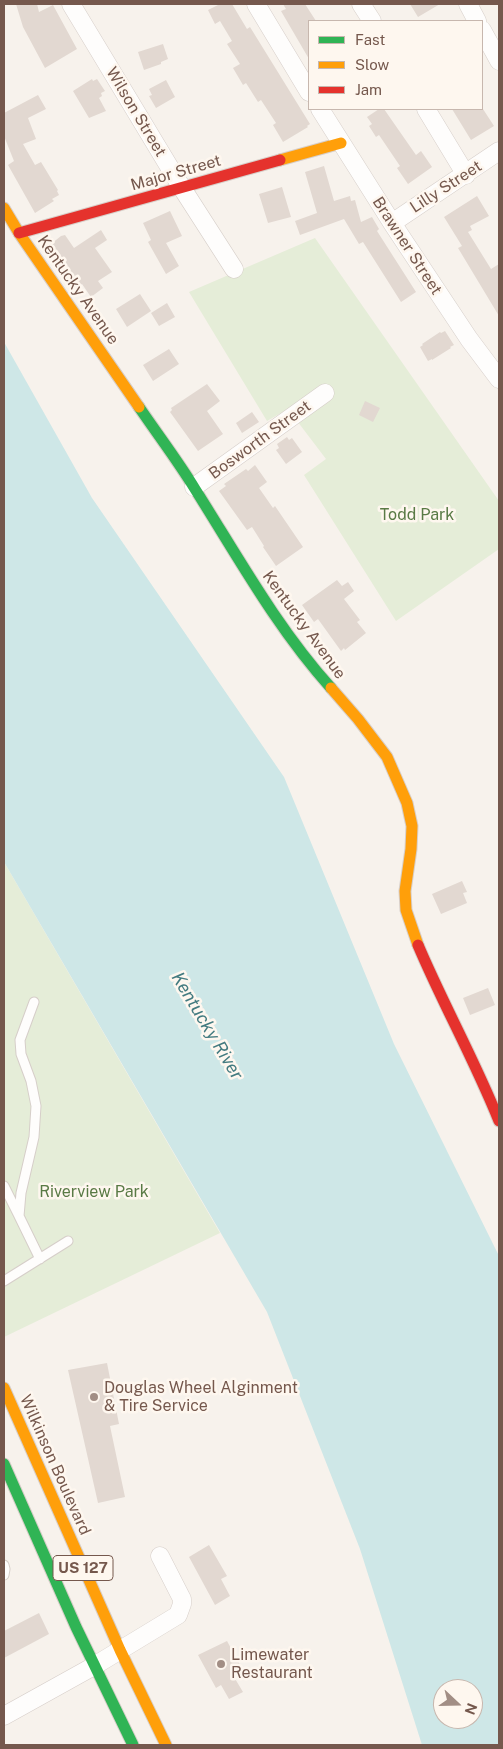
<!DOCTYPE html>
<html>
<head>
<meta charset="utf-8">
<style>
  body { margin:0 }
  #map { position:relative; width:503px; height:1749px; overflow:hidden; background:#f7f2ec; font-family:"Public Sans",sans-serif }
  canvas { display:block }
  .frame { position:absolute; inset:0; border:5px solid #75584d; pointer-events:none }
  .legend { position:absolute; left:308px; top:20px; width:175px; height:90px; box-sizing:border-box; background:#fef7ef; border:1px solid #c7b7ae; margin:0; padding:6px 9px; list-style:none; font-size:15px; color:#75584d }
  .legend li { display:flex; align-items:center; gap:10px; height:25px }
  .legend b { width:25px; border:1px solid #c7b7ae }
  .north { position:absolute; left:433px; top:1679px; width:50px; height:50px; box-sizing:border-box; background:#fef7ef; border:1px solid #c7b7ae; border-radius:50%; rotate:111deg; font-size:14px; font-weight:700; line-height:20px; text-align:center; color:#75584d }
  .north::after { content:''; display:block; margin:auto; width:18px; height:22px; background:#a28e85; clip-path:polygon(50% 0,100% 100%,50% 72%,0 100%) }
</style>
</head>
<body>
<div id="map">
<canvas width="503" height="1749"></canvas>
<div class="frame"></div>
<ul class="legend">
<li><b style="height:6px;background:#30b455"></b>Fast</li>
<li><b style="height:6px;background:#ff9f0a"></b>Slow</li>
<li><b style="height:6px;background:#e5322d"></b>Jam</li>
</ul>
<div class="north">N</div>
</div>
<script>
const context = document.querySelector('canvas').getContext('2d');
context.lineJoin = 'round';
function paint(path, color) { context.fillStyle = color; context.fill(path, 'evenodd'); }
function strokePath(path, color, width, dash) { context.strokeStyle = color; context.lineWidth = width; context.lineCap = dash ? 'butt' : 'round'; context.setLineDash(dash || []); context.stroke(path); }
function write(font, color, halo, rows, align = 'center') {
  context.font = font + ' "Public Sans",sans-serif'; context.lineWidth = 5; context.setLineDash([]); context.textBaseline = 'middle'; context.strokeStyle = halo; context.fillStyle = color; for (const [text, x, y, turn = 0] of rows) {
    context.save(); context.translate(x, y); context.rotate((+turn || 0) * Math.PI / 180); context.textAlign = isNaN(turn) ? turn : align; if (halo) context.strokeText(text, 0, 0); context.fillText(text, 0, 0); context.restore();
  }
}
paint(new Path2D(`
  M315 238 499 501V549L396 621 304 475 326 459 288 409 267 421 189 292Z
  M4 862 220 1233 4 1337Z`), '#e5edd8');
paint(new Path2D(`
  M4 342 92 498 284 777 394 1044 499 1256V1745H422L360 1549 267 1312 4 862ZM443 1689H473V1719H443Z`), '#cee7e7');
paint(new Path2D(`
  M16 4H37L39 12 53 5 77 49 45 68 23 27Z
  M220 4H232L247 29 250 27 310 124 307 126 308 127 283 142 273 125 276 123 261 100 258 102 246 83 243 85 233 68 240 64 227 44 232 41 220 21 215 24 208 10Z
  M283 4H305L316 21H309V59L281 11 286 9Z
  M410 4H440L418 17Z
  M163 44 168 59 161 62V64L144 70 138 52Z
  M92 79 93 81 97 79 105 91 101 93 102 96 99 98 106 111 89 118 73 91Z
  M166 80 175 97 156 108 149 96 152 95 149 89Z
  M38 95 46 109 28 118 36 139 23 144 35 165 41 162 58 190 57 191 59 195 52 199 54 201 35 213 8 165 14 161 4 136V113Z
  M379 109H384L416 155 421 151 432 167 408 184 397 168 400 166 379 135 376 137 369 126 372 124 367 117Z
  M452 109H483L494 126 471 140Z
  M324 166 334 201 350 196 351 201 355 200 361 222 372 217 379 229 377 231 416 292 401 302 363 242 359 244 344 219 300 235 295 221 317 213 305 172Z
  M282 187 291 217 268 223 259 194Z
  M477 196 489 216 470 226 472 230 468 232 491 269 499 264V316L458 248 462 246 444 217Z
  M170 211 182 236 166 243 179 266 166 274 148 242 151 240 143 223Z
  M101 230 107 240 95 248 112 272 98 281 103 288 91 297 82 284 80 285 51 244 61 236 65 235 74 248Z
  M140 294 151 311 127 327 116 309Z
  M167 303 175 317 159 326 151 313Z
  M445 331 454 345 450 347 451 348 432 360V359L428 361 420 347 423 345 422 344 440 332 441 333Z
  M169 349 179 364 153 381 143 365Z
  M207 384 220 401 207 411 223 434 198 451 170 412 172 410 171 408Z
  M365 401 380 408 373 422 359 415Z
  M252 412 259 422 242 433 236 423Z
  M287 437 289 440 292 438 302 452 286 464 276 450 279 448 277 444Z
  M255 465 267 482 259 488 273 508 275 506 303 547 276 566 263 547 264 546 252 527 247 530 219 491 226 486 224 484 246 469 248 471Z
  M337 580 342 586 348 582 354 591 344 599 360 620 357 622 366 633 345 650 344 648 341 651 318 619 314 622 302 605Z
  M462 881 467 892 463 893 467 903 441 914 432 894Z
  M488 988 495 1005 470 1015 463 998Z
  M107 1363 119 1424 110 1426 125 1497 98 1503 68 1370Z
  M209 1545 227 1576 221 1579 230 1596 215 1605 189 1557Z
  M39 1613 49 1634 4 1658V1631Z
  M227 1641 244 1672 234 1677 243 1692 229 1699 221 1685 216 1688 198 1655Z`), '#e2d8d1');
const lane = new Path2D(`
  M34 1002 20 1040 21 1054 31 1081 36 1106 34 1137 21 1193 19 1216 40 1259
  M4 1186 19 1216
  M4 1281 68 1241
  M4 1565 5 1569 4 1575`);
const street = new Path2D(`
  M71 4 182 188 234 269
  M256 4 309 92
  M361 4 372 21
  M468 4 477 21
  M482 30 499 61
  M320 109 392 223 469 339 499 379
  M426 109 466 175
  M392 223 499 151
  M194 487 325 393
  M4 1716 94 1666 178 1615 182 1604V1599L160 1556`);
const fast = new Path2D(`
  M139 407C158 435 178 461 195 489 238 557 277 628 331 688
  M4 1464 76 1627 133 1745`);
const slow = new Path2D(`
  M280 160 341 143
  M4 208 19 233 139 407
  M331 688 358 719 387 757 407 803 412 826 411 849 405 891 406 910 418 945
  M4 1388 120 1650 166 1745`);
const jam = new Path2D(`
  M19 233 280 160
  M418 945C443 1004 475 1061 499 1121`);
strokePath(lane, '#d6cec9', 11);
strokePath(street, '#d6cec9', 19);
strokePath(fast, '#d7cec8', 13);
strokePath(slow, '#d7cec8', 13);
strokePath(jam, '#d7cec8', 13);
strokePath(lane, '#fefdfc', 9);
strokePath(street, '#fefdfc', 18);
strokePath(fast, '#30b455', 11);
strokePath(slow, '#ff9f0a', 11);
strokePath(jam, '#e5322d', 11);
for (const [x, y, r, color] of [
  [94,1397,5,"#a28e85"],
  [221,1664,5,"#a28e85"]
]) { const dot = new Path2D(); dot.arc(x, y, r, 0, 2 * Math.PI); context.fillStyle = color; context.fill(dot); strokePath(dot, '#fef7ef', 2); }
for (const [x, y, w] of [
  [83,1568,60]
]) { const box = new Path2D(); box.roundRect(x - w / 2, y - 12.5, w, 25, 4); context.fillStyle = '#fef7ef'; context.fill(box); strokePath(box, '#75584d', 1); }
write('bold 15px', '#75584d', null, [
  ["US 127",83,1568]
]);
write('16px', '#75584d', '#fef7ef', [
  ["Wilson Street",136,112,59],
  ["Major Street",176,173,-16],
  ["Lilly Street",446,187,-33],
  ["Brawner Street",407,246,57],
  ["Kentucky Avenue",78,290,55],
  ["Bosworth Street",260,440,-36],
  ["Kentucky Avenue",304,625,54],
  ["Wilkinson Boulevard",55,1465,66]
]);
write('16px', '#597a45', '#fef7ef', [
  ["Todd Park",417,515],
  ["Riverview Park",94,1192]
]);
write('16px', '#75584d', '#fef7ef', [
  ["Douglas Wheel Alginment",104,1388],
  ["& Tire Service",104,1406],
  ["Limewater",231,1655],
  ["Restaurant",231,1673]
], 'left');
write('italic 18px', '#437b80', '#fef7ef', [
  ["Kentucky River",207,1026,59]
]);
</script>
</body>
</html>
